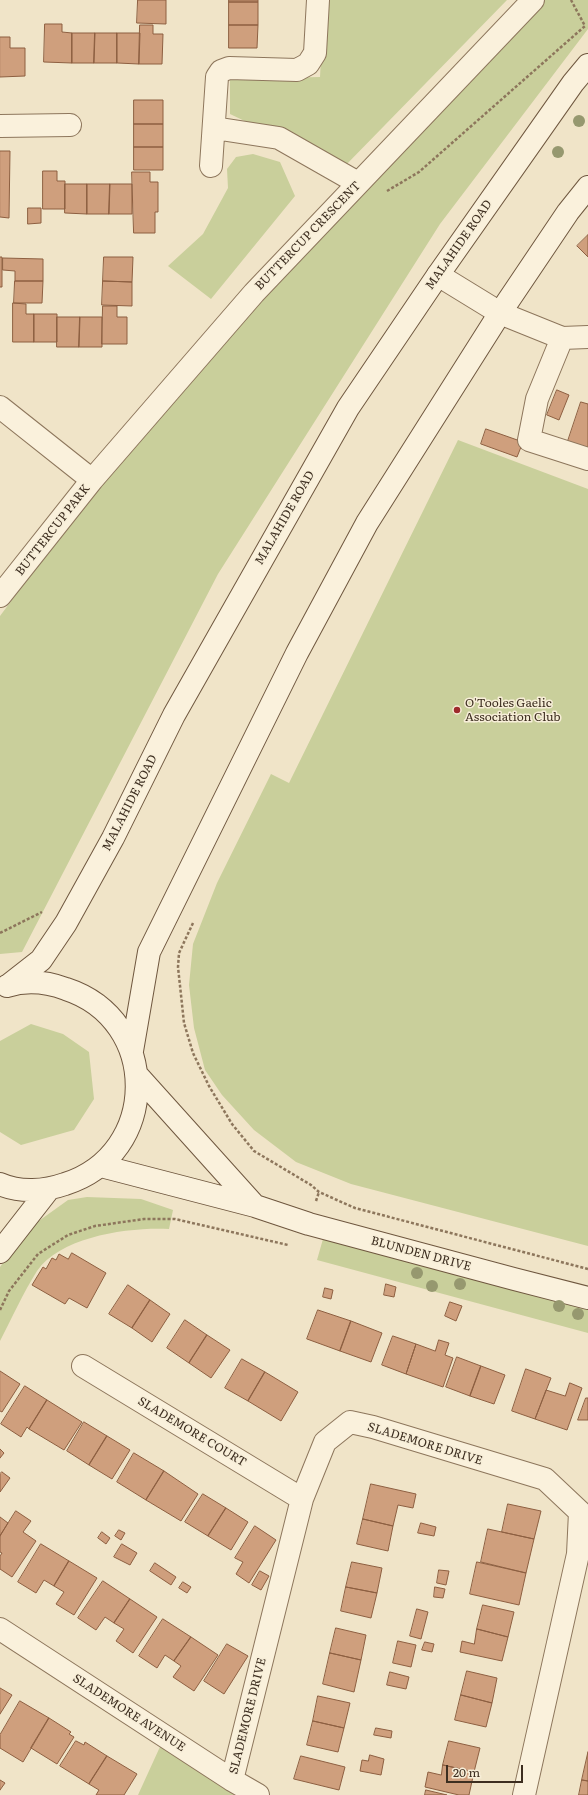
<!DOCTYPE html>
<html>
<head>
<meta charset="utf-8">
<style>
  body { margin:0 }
  #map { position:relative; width:588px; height:1795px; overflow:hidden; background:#f0e4c8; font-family:Literata,serif }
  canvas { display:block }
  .scale { position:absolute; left:446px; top:1765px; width:77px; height:18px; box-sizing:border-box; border:2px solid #3d2e20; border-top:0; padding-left:5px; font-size:12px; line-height:14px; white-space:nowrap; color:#3d2e20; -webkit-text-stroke:3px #f7eed8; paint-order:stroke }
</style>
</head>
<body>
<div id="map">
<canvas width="588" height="1795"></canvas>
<div class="scale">20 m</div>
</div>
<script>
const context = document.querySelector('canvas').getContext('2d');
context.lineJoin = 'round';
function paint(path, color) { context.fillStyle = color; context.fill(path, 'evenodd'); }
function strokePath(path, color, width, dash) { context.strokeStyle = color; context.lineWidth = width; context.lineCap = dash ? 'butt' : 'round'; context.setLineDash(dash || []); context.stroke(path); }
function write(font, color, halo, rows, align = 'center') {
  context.font = font + ' Literata,serif'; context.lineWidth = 3; context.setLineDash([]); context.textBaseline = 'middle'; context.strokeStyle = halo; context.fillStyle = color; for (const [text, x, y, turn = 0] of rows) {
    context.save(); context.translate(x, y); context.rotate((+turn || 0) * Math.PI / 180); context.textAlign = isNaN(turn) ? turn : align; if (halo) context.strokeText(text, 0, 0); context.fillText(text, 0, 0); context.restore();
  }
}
paint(new Path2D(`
  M324 0H507L343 168 230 114V79L320 77Z
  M536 0H588V29L440 224 218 574 22 952 0 954V616L157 405Z
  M253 154 280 162 295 196 211 299 168 266 203 234 228 188 227 169 236 157Z
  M458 440 588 489V1246L351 1184 296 1162 254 1130 222 1095 205 1070 194 1028 189 985 193 944 217 883 271 774 289 783Z
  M31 1024 63 1034 89 1052 94 1099 74 1130 21 1145 0 1132V1041Z
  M87 1197 141 1199 173 1210 169 1229C130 1227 61 1236 37 1271 23 1293 12 1318 0 1341V1267L29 1228 68 1200Z
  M325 1232 588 1298V1333L317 1260Z
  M164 1738 256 1795H138Z`), '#c9cf9b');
const building = new Path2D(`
  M138 0H166V24L137 23Z
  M229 0H258V2H229Z
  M229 2H258V25H229Z
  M45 24H62V32L72 33V63L44 62Z
  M140 25H153V34H163L162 64H139Z
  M229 25H258L257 48H229Z
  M72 33H95L94 63H72Z
  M95 33H117V63H94Z
  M117 33H140L139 64 117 63Z
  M0 37H10V48H25V76L0 77Z
  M134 100H163V124H134Z
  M134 124H163V147H134Z
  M134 147H163V170H134Z
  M0 151H10L9 218 0 217Z
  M43 171H57V181H65V209H43Z
  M132 172H150V182H158V212H155V233H134Z
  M65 184H87V214L65 213Z
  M87 184H110L109 214H87Z
  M110 184H132V214H109Z
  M28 208H41V223L28 224Z
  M588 235V257L577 246Z
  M0 257H2V287H0Z
  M104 257H133L132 282 103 281Z
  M3 258 43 259V281H15V271L3 270Z
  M15 281H43L42 303H14Z
  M103 281 132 282V306L102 305Z
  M13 303 26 304V314H34V342H13Z
  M103 306H117V317H127V344H102Z
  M34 314H57V342H34Z
  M57 317H80L79 347H57Z
  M80 317H102V347H79Z
  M557 390 569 395 559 420 547 415Z
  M581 402 588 404V450L567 444Z
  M486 429 523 442 517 457 481 444Z
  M72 1253 106 1273 87 1308 69 1298 65 1304 32 1285 43 1267 46 1269 52 1258 56 1260 59 1254 68 1259Z
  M386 1284 396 1287 394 1297 384 1295Z
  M128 1285 150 1300 132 1328 109 1314Z
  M325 1288 333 1290 331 1299 323 1297Z
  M150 1300 170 1314 152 1342 132 1328Z
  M450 1302 462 1306 456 1321 445 1316Z
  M318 1310 351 1321 340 1351 307 1339Z
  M185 1320 207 1335 189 1363 167 1348Z
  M351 1321 382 1333 371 1362 340 1351Z
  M207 1335 230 1350 211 1378 189 1363Z
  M393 1336 416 1344 406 1374 382 1365Z
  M439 1340 449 1343 445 1355 453 1358 443 1387 406 1374 416 1344 435 1351Z
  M457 1357 481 1366 470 1396 446 1387Z
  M242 1359 265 1372 248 1401 225 1388Z
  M481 1366 505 1375 494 1404 470 1396Z
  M526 1369 551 1378 535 1419 512 1411Z
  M0 1371 20 1384 2 1412 0 1411Z
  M265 1372 298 1392 281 1421 248 1401Z
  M570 1383 582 1388 567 1430 535 1419 546 1390 565 1396Z
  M25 1386 47 1400 29 1429 27 1427 21 1437 1 1424Z
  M586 1398H588V1420H578Z
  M47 1400 82 1422 64 1450 29 1429Z
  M84 1422 107 1436 89 1465 67 1451Z
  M107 1436 130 1450 112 1479 89 1465Z
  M0 1449 4 1453 0 1458Z
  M134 1453 164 1471 146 1500 117 1482Z
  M164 1471 198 1494 181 1521 146 1500Z
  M2 1472 10 1478 0 1492V1474Z
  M371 1484 416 1494 413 1508 398 1505 393 1526 363 1519Z
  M203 1494 226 1508 208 1536 185 1522Z
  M508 1504 541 1511 534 1539 502 1532Z
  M226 1508 248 1522 231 1550 208 1536Z
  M16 1511 31 1521 23 1532 36 1541 12 1577 0 1569V1556L2 1553 0 1552V1536Z
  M0 1517 8 1523 0 1536Z
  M363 1519 393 1526 388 1551 357 1544Z
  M421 1523 436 1527 434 1536 418 1533Z
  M255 1526 276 1540 249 1583 236 1574 243 1562 235 1558Z
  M488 1529 534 1539 526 1573 481 1562Z
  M119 1530 125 1533 121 1540 115 1536Z
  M102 1532 110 1538 106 1544 98 1538Z
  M41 1544 69 1561 54 1586 44 1580 36 1593 18 1582Z
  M122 1544 137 1553 130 1565 114 1557Z
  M69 1561 97 1578 74 1615 56 1604 64 1592 54 1586Z
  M352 1562 382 1568 377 1593 346 1587Z
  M477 1562 526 1573 519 1605 470 1594Z
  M155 1563 176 1577 171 1585 150 1571Z
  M439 1570 449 1571 446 1585 437 1583Z
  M260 1571 269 1576 261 1590 252 1585Z
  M103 1581 130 1599 114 1623 105 1617 96 1630 78 1618Z
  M183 1582 191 1587 187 1593 179 1588Z
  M346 1587 377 1593 371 1618 341 1611Z
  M435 1587 445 1589 443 1598 434 1597Z
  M130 1599 157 1617 133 1653 116 1641 124 1629 114 1623Z
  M483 1605 514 1612 508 1637 477 1629Z
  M417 1609 428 1612 421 1639 410 1636Z
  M163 1619 191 1637 174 1661 165 1655 157 1668 139 1656Z
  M336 1628 366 1635 361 1660 330 1653Z
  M477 1629 508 1637 502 1661 460 1652 462 1641 474 1644Z
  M191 1637 218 1655 194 1691 173 1677 181 1666 174 1661Z
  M398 1641 416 1645 411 1667 393 1663Z
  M425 1642 434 1644 432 1652 422 1650Z
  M227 1644 248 1656 224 1694 204 1681Z
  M330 1653 361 1660 354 1692 323 1684Z
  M467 1671 497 1678 492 1703 461 1695Z
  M390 1672 409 1677 406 1689 387 1685Z
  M0 1688 12 1695 0 1714Z
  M461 1695 492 1703 486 1727 455 1720Z
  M318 1696 350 1703 344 1728 313 1721Z
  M20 1701 49 1718 23 1762 0 1748V1735Z
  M49 1718 71 1732 69 1734 74 1737 57 1764 31 1748Z
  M313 1721 344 1728 338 1752 307 1745Z
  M376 1728 392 1731 391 1738 374 1735Z
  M76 1741 84 1745 85 1742 107 1756 89 1784 60 1766Z
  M449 1741 480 1748 474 1772 443 1765Z
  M588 1752V1781L582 1780Z
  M370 1755 384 1759 381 1775 360 1771 362 1760 368 1761Z
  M107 1756 137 1774 124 1795H96L99 1790 89 1784Z
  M301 1756 345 1767 339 1790 294 1779Z
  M443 1765 474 1772 469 1795H459L425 1787 428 1772 441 1775Z
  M0 1780 5 1783 0 1790Z
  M582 1780 588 1781V1795H579Z
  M426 1790 447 1795H425Z`);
paint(building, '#cf9f7d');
strokePath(building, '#8d5f41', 1);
const street = new Path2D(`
  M0 126 70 125
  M214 128 279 138 358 183
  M211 166 217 77 221 71 229 68 297 70 308 64 315 53 318 0
  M438 275 500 313 562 338 588 337
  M562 338 537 399 529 440 588 459
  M0 407 92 480
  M0 596 92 480 254 293 533 0
  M83 1366 302 1499
  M0 1629 232 1780 258 1795
  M232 1780 302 1499 325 1442 350 1422 373 1427 545 1479 580 1512 578 1554 524 1795`);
const secondary = new Path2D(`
  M9 985 41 960 66 923 113 838 174 715 348 408 438 275 573 83 588 65
  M132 1051 149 952 297 653 367 523 500 313 568 212 588 187
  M138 1076 255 1206
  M101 1166 255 1206 309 1224 514 1279 588 1298
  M0 1184C20 1193 45 1191 65 1184 160 1154 161 1020 66 989 47 982 26 980 7 986
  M0 1252 49 1189`);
strokePath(street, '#8d765c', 24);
strokePath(secondary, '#6f573f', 24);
strokePath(new Path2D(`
  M387 191 419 172 585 26 571 0
  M193 923 179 953 178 967 184 1023 193 1053 209 1086 232 1124 254 1151 311 1185 319 1192 355 1208 588 1269
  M0 933 42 912
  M316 1201 319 1192
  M0 1310 9 1291 38 1254 68 1235 95 1226 144 1219H175L288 1245`), '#8d765c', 2.5, [3, 2]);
strokePath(street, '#faf1dc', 22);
strokePath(secondary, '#faf1dc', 22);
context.fillStyle = '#96986f';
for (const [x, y] of [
  [579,121],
  [558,152],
  [417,1273],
  [460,1284],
  [432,1286],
  [559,1306],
  [578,1314]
]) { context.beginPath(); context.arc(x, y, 6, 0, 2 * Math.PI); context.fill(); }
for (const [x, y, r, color] of [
  [457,710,4,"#9e2a2b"]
]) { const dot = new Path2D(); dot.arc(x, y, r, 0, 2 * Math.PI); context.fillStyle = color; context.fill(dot); strokePath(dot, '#f7eed8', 1.5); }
write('12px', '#3d2e20', '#f7eed8', [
  ["BUTTERCUP CRESCENT",308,236,-46],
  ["MALAHIDE ROAD",459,245,-55],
  ["MALAHIDE ROAD",285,518,-60],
  ["BUTTERCUP PARK",53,530,-52],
  ["MALAHIDE ROAD",130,803,-63],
  ["BLUNDEN DRIVE",421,1254,15],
  ["SLADEMORE COURT",192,1432,31],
  ["SLADEMORE DRIVE",425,1444,17],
  ["SLADEMORE AVENUE",129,1713,33],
  ["SLADEMORE DRIVE",248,1716,-76]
]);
write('12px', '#3d2e20', '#f7eed8', [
  ["O'Tooles Gaelic",465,703],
  ["Association Club",465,717]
], 'left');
</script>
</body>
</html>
